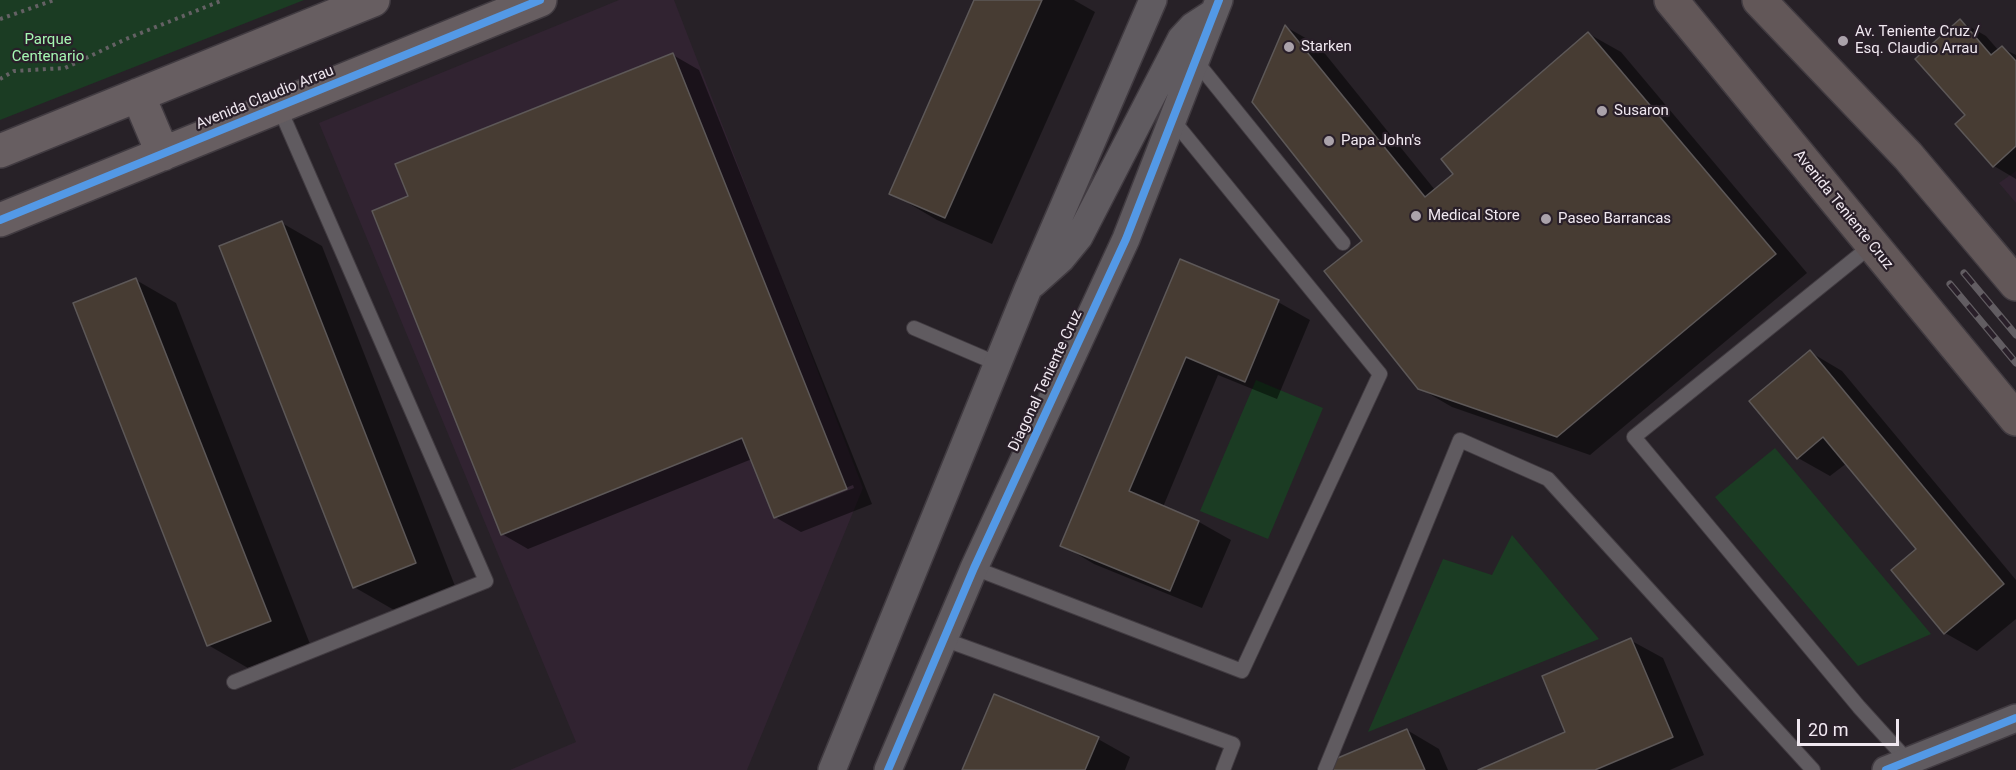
<!DOCTYPE html>
<html>
<head>
<meta charset="utf-8">
<style>
  body { margin:0 }
  #map { position:relative; width:2016px; height:770px; overflow:hidden; background:#272127; font-family:Roboto,sans-serif }
  canvas { display:block }
  .scale { position:absolute; left:1797px; top:719px; width:102px; height:27px; box-sizing:border-box; border:3px solid #f0e8f0; border-top:0; padding-left:8px; font-size:18px; line-height:21px; white-space:nowrap; color:#f0e8f0; -webkit-text-stroke:4px #291f29; paint-order:stroke }
</style>
</head>
<body>
<div id="map">
<canvas width="2016" height="770"></canvas>
<div class="scale">20 m</div>
</div>
<script>
const context = document.querySelector('canvas').getContext('2d');
context.lineJoin = 'round';
function paint(path, color) { context.fillStyle = color; context.fill(path, 'evenodd'); }
function strokePath(path, color, width, dash) { context.strokeStyle = color; context.lineWidth = width; context.lineCap = dash ? 'butt' : 'round'; context.setLineDash(dash || []); context.stroke(path); }
function write(font, color, halo, rows, align = 'center') {
  context.font = font + ' Roboto,sans-serif'; context.lineWidth = 4.5; context.setLineDash([]); context.textBaseline = 'middle'; context.strokeStyle = halo; context.fillStyle = color; for (const [text, x, y, turn = 0] of rows) {
    context.save(); context.translate(x, y); context.rotate((+turn || 0) * Math.PI / 180); context.textAlign = isNaN(turn) ? turn : align; if (halo) context.strokeText(text, 0, 0); context.fillText(text, 0, 0); context.restore();
  }
}
paint(new Path2D(`
  M619 0H674L863 488 747 770H510L576 742 319 123Z
  M2016 171V203L1999 183Z`), '#312331');
paint(new Path2D(`
  M0 0H304L0 120Z
  M1256 380 1323 408 1268 539 1200 511Z
  M1775 448 1931 634 1858 666 1715 497Z
  M1512 535 1599 639 1368 732 1443 559 1492 575Z`), '#1b3c23');
paint(new Path2D(`
  M976 0H1074L1095 12 992 244 937 220 891 193Z
  M1960 21 1986 36 1999 51 2002 48 2016 55V179L1994 166 1967 115Z
  M1286 27 1318 45 1435 190 1456 174 1589 34 1621 52 1807 273 1590 455 1452 407 1419 388Z
  M673 55 699 70 872 504 801 532 775 517 752 459 528 549 502 534ZM853 485 854 488 790 513V510Z
  M282 223 322 246 455 586 394 610 354 587Z
  M1181 261 1278 302 1310 320 1277 399 1218 375 1163 507 1199 522 1231 540 1202 608 1094 564 1062 545Z
  M136 280 176 303 310 644 248 668 208 645Z
  M1810 352 1842 371 2016 580V619L1977 651 1945 633 1894 570 1918 549 1847 463 1830 476 1798 458Z
  M1630 640 1663 658 1704 755 1670 770H1481L1567 733Z
  M1407 730 1439 749 1448 770H1333Z
  M1098 739 1130 757 1125 770H964Z`), '#0007');
const building = new Path2D(`
  M974 0H1042L945 218 889 194Z
  M1960 19 1991 55 2002 46 2016 61V146L1993 167 1955 124 1965 115 1915 59Z
  M1285 25 1425 197 1453 174 1441 159 1588 32 1776 254 1557 437 1418 389 1324 271 1362 241 1252 102Z
  M673 53 847 489 774 518 742 438 501 535 372 211 408 196 395 164Z
  M282 221 416 563 353 588 219 246Z
  M1180 259 1279 300 1245 382 1186 357 1129 491 1199 521 1170 591 1060 546Z
  M136 278 271 621 207 646 73 303Z
  M1810 350 2004 584 1944 634 1891 570 1916 549 1823 437 1797 459 1749 401Z
  M1631 638 1673 737 1595 770H1478L1565 732 1542 676Z
  M994 694 1099 737 1085 770H962Z
  M1407 729 1425 770H1331L1328 762Z`);
paint(building, '#473c33');
strokePath(building, '#5d5858', 1.5);
const lane = new Path2D(`
  M1195 60 1343 243
  M1872 245 1634 437 1859 707 1908 761
  M914 328 998 364
  M974 568 1242 671 1380 374 1172 119
  M943 639 1233 744 1223 770
  M234 682 486 581 279 107
  M1325 770 1460 440 1548 479 1813 770`);
const street = new Path2D(`
  M1033 284 1061 259 1079 237 1181 39 1193 26 1213 13
  M832 770 1028 289 1153 0
  M888 770 974 568 1126 239 1219 0
  M1886 770 2016 718`);
const secondary = new Path2D(`
  M138 95 163 154
  M0 151 373 0
  M0 220 540 0`);
const primary = new Path2D(`
  M1671 0 2016 419
  M1759 0 1908 156 2016 284`);
strokePath(lane, '#413b41', 16);
strokePath(street, '#413b41', 30);
strokePath(secondary, '#413b41', 36);
strokePath(primary, '#413b41', 36);
strokePath(new Path2D(`
  M0 19 54 0
  M0 79 14 71 65 68 126 39 223 0`), '#646164', 4, [3, 4.5]);
strokePath(lane, '#605b60', 14);
strokePath(street, '#605b60', 27);
strokePath(secondary, '#675e61', 33);
strokePath(primary, '#625758', 33);
const rail = new Path2D(`
  M1964 273 2016 335
  M1950 284 2016 363`);
strokePath(rail, '#625d62', 7);
strokePath(rail, '#291f29', 4.5, [14]);
strokePath(new Path2D(`
  M0 220 540 0
  M888 770 974 568 1126 239 1219 0
  M1886 770 2016 718`), '#5399e6', 8);
for (const [x, y, r, color] of [
  [1843,41,6,"#aaa2aa"],
  [1289,47,6,"#aaa2aa"],
  [1602,111,6,"#aaa2aa"],
  [1329,141,6,"#aaa2aa"],
  [1416,216,6,"#aaa2aa"],
  [1546,219,6,"#aaa2aa"]
]) { const dot = new Path2D(); dot.arc(x, y, r, 0, 2 * Math.PI); context.fillStyle = color; context.fill(dot); strokePath(dot, '#291f29', 2); }
write('15px', '#f0e8f0', '#291f29', [
  ["Av. Teniente Cruz /",1855,32],
  ["Esq. Claudio Arrau",1855,49],
  ["Starken",1301,47],
  ["Susaron",1614,111],
  ["Papa John's",1341,141],
  ["Medical Store",1428,216],
  ["Paseo Barrancas",1558,219]
], 'left');
write('15px', '#a5f7b2', '#291f29', [
  ["Parque",48,40],
  ["Centenario",48,57]
]);
write('15px', '#f0e8f0', '#291f29', [
  ["Avenida Claudio Arrau",265,98,-22],
  ["Avenida Teniente Cruz",1843,210,51],
  ["Diagonal Teniente Cruz",1046,381,-65]
]);
</script>
</body>
</html>
